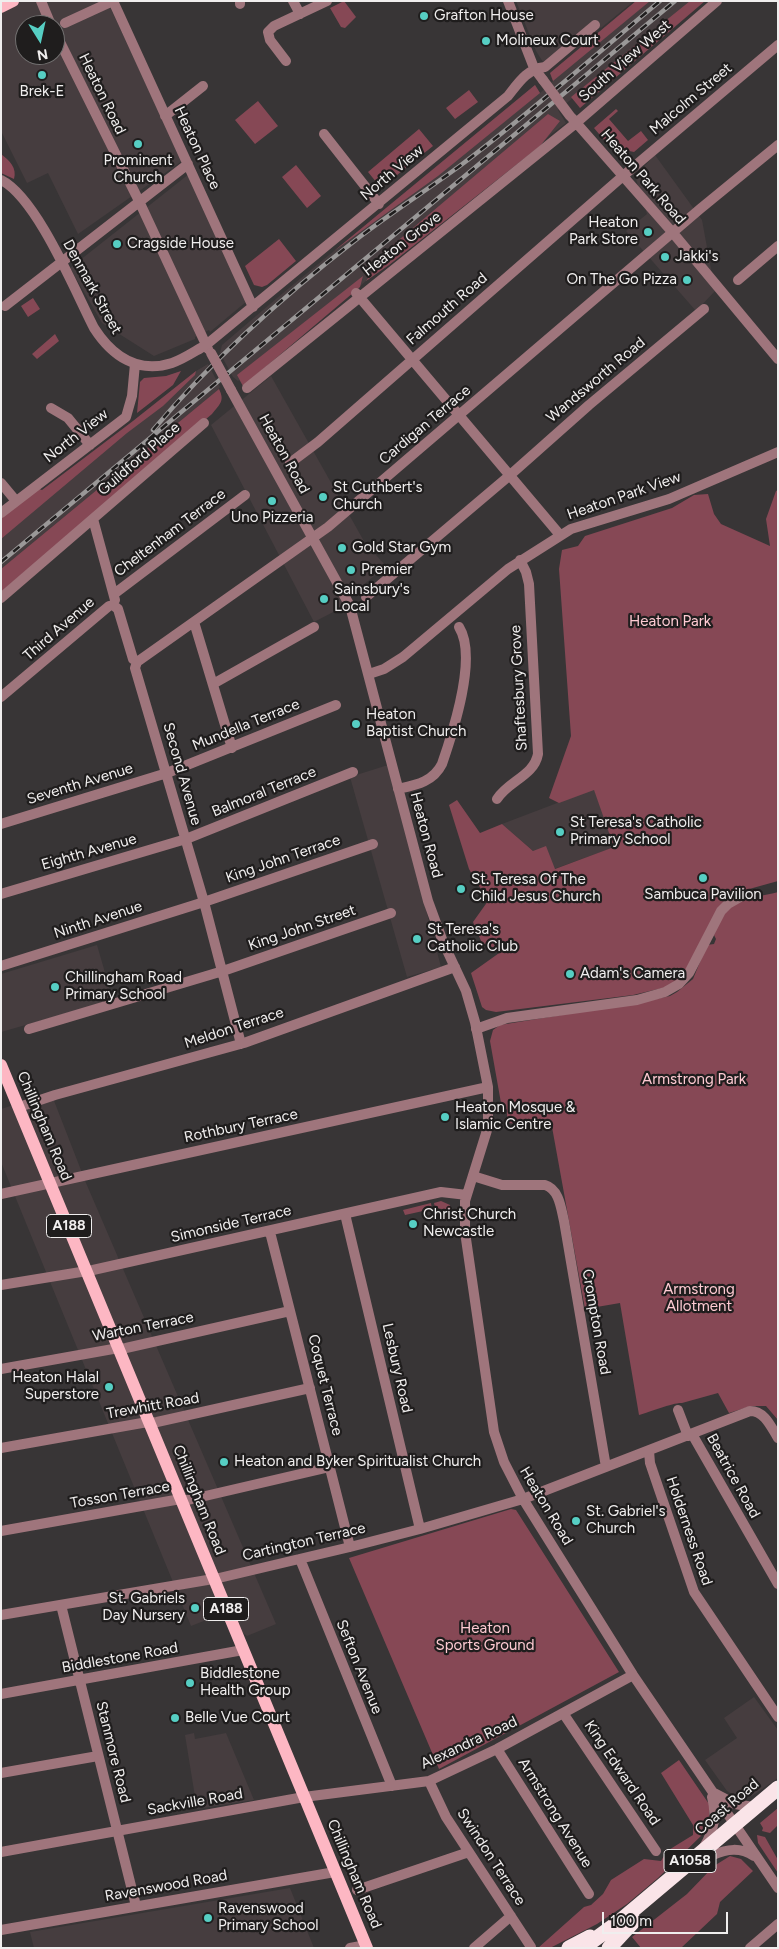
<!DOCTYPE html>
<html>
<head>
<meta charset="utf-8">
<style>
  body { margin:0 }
  #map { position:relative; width:779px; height:1949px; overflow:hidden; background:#383536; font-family:Figtree,sans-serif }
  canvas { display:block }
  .frame { position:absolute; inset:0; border:2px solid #f0eeee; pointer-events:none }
  .north { position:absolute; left:15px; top:15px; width:50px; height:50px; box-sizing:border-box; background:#1f1d1d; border:1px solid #737171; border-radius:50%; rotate:170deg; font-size:14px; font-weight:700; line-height:20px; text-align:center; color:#f0eeee }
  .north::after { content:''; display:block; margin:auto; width:18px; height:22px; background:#56cec3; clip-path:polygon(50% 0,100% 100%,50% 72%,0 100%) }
  .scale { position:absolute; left:602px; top:1912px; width:126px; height:22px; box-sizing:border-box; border:2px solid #f0eeee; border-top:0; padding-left:6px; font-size:15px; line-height:18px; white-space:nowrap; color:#f0eeee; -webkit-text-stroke:4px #1f1d1d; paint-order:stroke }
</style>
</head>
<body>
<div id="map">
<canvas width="779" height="1949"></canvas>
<div class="frame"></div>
<div class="north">N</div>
<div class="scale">100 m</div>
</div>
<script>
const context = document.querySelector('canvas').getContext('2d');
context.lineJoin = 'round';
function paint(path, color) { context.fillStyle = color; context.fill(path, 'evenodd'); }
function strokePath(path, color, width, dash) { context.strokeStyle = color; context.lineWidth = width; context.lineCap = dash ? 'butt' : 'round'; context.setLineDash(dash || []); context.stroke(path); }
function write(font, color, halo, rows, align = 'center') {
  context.font = font + ' Figtree,sans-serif'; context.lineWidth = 4.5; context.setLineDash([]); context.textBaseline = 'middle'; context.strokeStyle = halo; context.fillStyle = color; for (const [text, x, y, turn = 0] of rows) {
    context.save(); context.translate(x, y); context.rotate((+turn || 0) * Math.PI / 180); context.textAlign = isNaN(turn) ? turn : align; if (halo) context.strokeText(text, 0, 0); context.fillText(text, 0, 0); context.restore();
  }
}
paint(new Path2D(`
  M1 1H123L110 7 182 161 78 234 48 173 27 183 1 131ZM25 25H55V55H25Z
  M516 1H634L601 28 594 21 543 62 536 51Z
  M636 1H693L558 110 566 123 550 135 540 146 389 265 366 281 243 386 239 380 238 381 233 377 220 353 222 345 283 293 535 85 540 93 553 81 550 73Z
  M655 155 702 220 715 291 696 311 626 231 647 214 635 176Z
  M189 174 247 301 210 332 209 330 195 337V339L154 356 102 323 70 268Z
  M208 364 220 387 219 389 1 569V516L39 489 42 490 133 421 196 371Z
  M271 376 365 543 386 566 356 591 339 609 314 622 211 425Z
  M388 765 441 967 407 977 350 777Z
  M594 789 615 847 554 869 502 824Z
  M97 945 113 1000 1 1032V974Z
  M51 1093 86 1183 276 1624 247 1636 219 1615 191 1626 1 1162V1109Z
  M754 1697 778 1730V1778L752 1796 738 1798 727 1791 705 1760 737 1738 724 1718Z
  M194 1733 195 1739 226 1733 254 1800 197 1809 185 1735Z
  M290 1888 314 1948H34L30 1932Z`), '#463d3f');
paint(new Path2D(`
  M344 1 356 17 345 28 341 27 330 8Z
  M636 1H650L553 81 550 73Z
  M690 1H705L580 108 571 97Z
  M535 85 540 93 438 176 334 251Z
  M469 90 478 102 455 119 446 108Z
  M258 101 278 126 255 144 235 120Z
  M616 109 618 111 609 119 628 141 641 131 648 140 634 152 610 147 594 128Z
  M548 114 560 121 540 146 389 265 366 281 388 249Z
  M419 129 433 146 381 188 368 172Z
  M1 154C10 161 17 168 14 179L1 173Z
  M296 165 321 196 307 208 282 177Z
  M279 239 296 261 267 285 262 287 254 285 245 266Z
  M363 276 360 287 243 386 237 375Z
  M33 298 40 309 28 317 21 306Z
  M55 334 59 341 37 359 32 354Z
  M181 371 173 385 137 413 140 382 144 378 166 376Z
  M196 371 195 375 163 406 127 433 1 539V516L39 489 42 490 133 421Z
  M219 389C225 401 220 404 212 414L1 592V569Z
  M778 490V881L742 891 726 900 685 973 675 985 633 995 496 1012 486 1010 482 1007 471 973 502 951 482 943 473 922 488 901 469 869 449 805 457 800 480 833 502 824 533 851 546 846 555 869 614 847 594 790 559 803 549 798 571 736 559 569 562 550 578 546 585 536 672 508 694 495 708 494 714 514 721 524 770 546 766 519 776 491Z
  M778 892V1420L766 1406H751L729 1413 718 1393 682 1403C675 1402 649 1412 639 1415L620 1303 585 1309 552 1127 507 1123V1110L501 1103 490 1041 493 1030 500 1025 647 1001 670 996 677 992 693 979 707 945 714 944 716 939 714 935C717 929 719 919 723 913 735 897 760 897 778 892Z
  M441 1201 450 1205 452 1219 444 1220 442 1209 435 1208 434 1203Z
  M431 1203 432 1209 405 1215 403 1210Z
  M511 1509 516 1510 619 1672 439 1769 349 1558Z
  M679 1760 709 1804V1820L703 1834 658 1878 627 1904 597 1924 550 1948H538L584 1907 591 1905 603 1894 611 1880 644 1859 661 1861 667 1851 693 1835V1825L661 1773Z
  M778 1808V1825L770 1833 762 1831 763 1828 760 1823Z
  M757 1835 765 1837 778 1860V1873L758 1843Z
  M730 1856 741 1859 753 1871 720 1902 717 1914 681 1948H641L632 1937 687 1894 714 1866Z`), '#864855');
strokePath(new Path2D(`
  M41 1 51 25
  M113 1 253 307
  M293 1 300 14
  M508 1 534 68 543 80
  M240 4V1
  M65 23 113 1
  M55 32 139 201 208 349
  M286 61 270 40 268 32 274 26 327 1
  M165 116 203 86
  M572 118 673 233 778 359
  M324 134 379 204
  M1 180C37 198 75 291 94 328 112 356 138 374 172 363 184 359 195 351 206 345L508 96C519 82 527 69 545 67L595 25
  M738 280 778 246
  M356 293 560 535
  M5 306 188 164
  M247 388 576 123 717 1
  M231 390 350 606 428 901 443 942 466 991 475 1022 488 1087V1127L465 1201V1232L494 1432 504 1462 523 1499 633 1675 778 1888
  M51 408 68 418 90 445
  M290 463 318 442 623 176 778 45
  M1 483 16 501
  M1 513 126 417 132 396 135 364
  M93 519 115 600
  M114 594 245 495
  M366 597 509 476 589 405 704 309
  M1 598 204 423
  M113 605 118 609 133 659 137 662
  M194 622 232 748
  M137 662 328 527 700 209 778 145
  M137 662 135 668 204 902 241 1044
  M369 674 384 669 403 657 508 569 571 529 669 499 778 452
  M213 684 314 627
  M1 697 109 606 113 605
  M398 789C416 785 433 782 442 764 453 732 478 657 459 627
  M497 799C508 781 534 776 538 754L529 584 526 572 520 560
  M1 824 167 773 336 705
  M1 894 186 839 353 772
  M1 966 204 902 373 844
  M29 1029 223 971 391 913
  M476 1029 507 1018 637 1000 665 992 679 984 689 973 721 911 728 904 742 896
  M19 1107 55 1095 244 1043 455 967
  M473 1176 502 1185H545C559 1189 561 1208 564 1221L606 1467
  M1 1194 488 1087
  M345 1214 420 1529
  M269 1231 271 1236 350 1547
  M1 1285 93 1270 441 1192 467 1195
  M1 1369 113 1349 126 1348 290 1311
  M678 1410 688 1436
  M692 1434 778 1584
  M1 1448 142 1423 157 1422 310 1388
  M649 1451 650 1463 694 1592 778 1717
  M1 1531 175 1500H188L330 1467
  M300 1559 392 1786
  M61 1605 136 1906
  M1 1615 219 1578 350 1547 420 1529 523 1499 750 1411C765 1411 771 1427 778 1438
  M1 1694 243 1650
  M563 1713 656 1851
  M497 1749 589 1894
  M1 1773 98 1756
  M429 1781 446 1817 531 1947
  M714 1793 735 1804 753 1807
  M704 1847C714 1830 717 1816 712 1797
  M1 1852 304 1797 429 1781 497 1749 633 1675
  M713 1855C727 1849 740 1847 754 1856
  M357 1890 469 1852
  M1 1930 335 1872
  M350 1948 366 1945
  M474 1948 511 1916
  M750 1948 778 1924`), '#9f757c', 10);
strokePath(new Path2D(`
  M1 7 13 1
  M1 1065 367 1948`), '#fdb7c3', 12);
strokePath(new Path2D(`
  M569 1948 590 1937
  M583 1948 620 1921 778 1788
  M609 1948 634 1921`), '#fae4e8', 15);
const rail = new Path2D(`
  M153 430C213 359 283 296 357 239 391 213 427 190 461 165 530 113 594 56 660 1
  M1 562 675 1`);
strokePath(rail, '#9a9898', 4.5);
strokePath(rail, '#1f1d1d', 2.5, [8]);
strokePath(new Path2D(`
  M543 80 570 116
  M211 353 231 390`), '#9f757c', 10);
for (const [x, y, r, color] of [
  [424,16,5,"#56cec3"],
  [486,41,5,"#56cec3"],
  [42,75,5,"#56cec3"],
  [138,144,5,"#56cec3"],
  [648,232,5,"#56cec3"],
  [117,244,5,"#56cec3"],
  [665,257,5,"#56cec3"],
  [687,280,5,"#56cec3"],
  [323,497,5,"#56cec3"],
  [272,501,5,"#56cec3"],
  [342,548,5,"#56cec3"],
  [351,570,5,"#56cec3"],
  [324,599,5,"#56cec3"],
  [356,724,5,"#56cec3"],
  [560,832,5,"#56cec3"],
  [703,878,5,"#56cec3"],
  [461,889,5,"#56cec3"],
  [417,939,5,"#56cec3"],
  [570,974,5,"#56cec3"],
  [55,987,5,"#56cec3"],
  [445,1117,5,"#56cec3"],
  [413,1224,5,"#56cec3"],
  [109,1387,5,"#56cec3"],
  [224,1462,5,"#56cec3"],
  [576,1521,5,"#56cec3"],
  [195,1608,5,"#56cec3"],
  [190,1683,5,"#56cec3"],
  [175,1718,5,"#56cec3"],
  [208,1918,5,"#56cec3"]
]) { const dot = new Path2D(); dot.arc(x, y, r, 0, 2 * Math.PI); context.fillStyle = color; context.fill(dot); strokePath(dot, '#1f1d1d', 2); }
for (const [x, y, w] of [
  [69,1226,45],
  [226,1609,45],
  [690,1861,52]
]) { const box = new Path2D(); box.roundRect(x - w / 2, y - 11.5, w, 23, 4); context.fillStyle = '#1f1d1d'; context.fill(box); strokePath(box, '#f0eeee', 1); }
write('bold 14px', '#f0eeee', null, [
  ["A188",69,1226],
  ["A188",226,1609],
  ["A1058",690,1861]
]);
write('15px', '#f0eeee', '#1f1d1d', [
  ["Grafton House",434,16],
  ["Molineux Court",496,41],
  ["Brek-E",42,92,"center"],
  ["Prominent",138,161,"center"],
  ["Church",138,178,"center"],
  ["Heaton",638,223,"right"],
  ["Park Store",638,240,"right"],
  ["Cragside House",127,244],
  ["Jakki's",675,257],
  ["On The Go Pizza",677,280,"right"],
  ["St Cuthbert's",333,488],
  ["Church",333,505],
  ["Uno Pizzeria",272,518,"center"],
  ["Gold Star Gym",352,548],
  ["Premier",361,570],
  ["Sainsbury's",334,590],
  ["Local",334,607],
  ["Heaton",366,715],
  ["Baptist Church",366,732],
  ["St Teresa's Catholic",570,823],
  ["Primary School",570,840],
  ["St. Teresa Of The",471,880],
  ["Child Jesus Church",471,897],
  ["Sambuca Pavilion",703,895,"center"],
  ["St Teresa's",427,930],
  ["Catholic Club",427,947],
  ["Adam's Camera",580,974],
  ["Chillingham Road",65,978],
  ["Primary School",65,995],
  ["Heaton Mosque &",455,1108],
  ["Islamic Centre",455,1125],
  ["Christ Church",423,1215],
  ["Newcastle",423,1232],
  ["Heaton Halal",99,1378,"right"],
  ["Superstore",99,1395,"right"],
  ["Heaton and Byker Spiritualist Church",234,1462],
  ["St. Gabriel's",586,1512],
  ["Church",586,1529],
  ["St. Gabriels",185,1599,"right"],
  ["Day Nursery",185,1616,"right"],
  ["Biddlestone",200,1674],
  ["Health Group",200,1691],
  ["Belle Vue Court",185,1718],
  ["Ravenswood",218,1909],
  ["Primary School",218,1926]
], 'left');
write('15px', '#f0eeee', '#1f1d1d', [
  ["South View West",625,61,-41],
  ["Heaton Road",102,94,64],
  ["Malcolm Street",691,99,-40],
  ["Heaton Place",197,148,65],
  ["North View",392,173,-40],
  ["Heaton Park Road",643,177,49],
  ["Heaton Grove",402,244,-38],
  ["Denmark Street",92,287,61],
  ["Falmouth Road",447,309,-41],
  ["Wandsworth Road",596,380,-40],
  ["Cardigan Terrace",425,425,-40],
  ["North View",76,436,-38],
  ["Heaton Road",284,454,61],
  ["Guildford Place",139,459,-41],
  ["Heaton Park View",624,496,-19],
  ["Cheltenham Terrace",170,533,-37],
  ["Third Avenue",59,629,-41],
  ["Shaftesbury Grove",519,688,-93],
  ["Mundella Terrace",246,725,-22],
  ["Second Avenue",182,774,74],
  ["Seventh Avenue",80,784,-17],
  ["Balmoral Terrace",264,792,-22],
  ["Heaton Road",426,835,75],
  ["Eighth Avenue",89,852,-16],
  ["King John Terrace",283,859,-19],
  ["Ninth Avenue",98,920,-18],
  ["King John Street",302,928,-19],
  ["Meldon Terrace",234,1028,-18],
  ["Chillingham Road",44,1126,67],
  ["Rothbury Terrace",241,1126,-12],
  ["Simonside Terrace",231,1224,-13],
  ["Crompton Road",596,1322,80],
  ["Warton Terrace",143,1327,-11],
  ["Lesbury Road",397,1368,77],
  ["Coquet Terrace",325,1385,76],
  ["Trewhitt Road",153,1406,-10],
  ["Beatrice Road",733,1476,61],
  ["Tosson Terrace",120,1495,-10],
  ["Chillingham Road",199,1500,68],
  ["Heaton Road",546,1506,59],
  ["Holderness Road",689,1531,71],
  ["Cartington Terrace",304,1542,-13],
  ["Biddlestone Road",120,1658,-10],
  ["Sefton Avenue",359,1667,68],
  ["Alexandra Road",469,1743,-25],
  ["Stanmore Road",113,1752,76],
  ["King Edward Road",622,1773,56],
  ["Sackville Road",195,1802,-10],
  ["Coast Road",727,1807,-40],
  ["Armstrong Avenue",555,1813,58],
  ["Swindon Terrace",491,1857,57],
  ["Chillingham Road",354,1874,67],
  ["Ravenswood Road",166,1886,-10]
]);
write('15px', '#ffcbd3', '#1f1d1d', [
  ["Heaton Park",670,622],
  ["Armstrong Park",694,1080],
  ["Armstrong",699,1290],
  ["Allotment",699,1307],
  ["Heaton",485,1629],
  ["Sports Ground",485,1646]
]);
</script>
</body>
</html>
